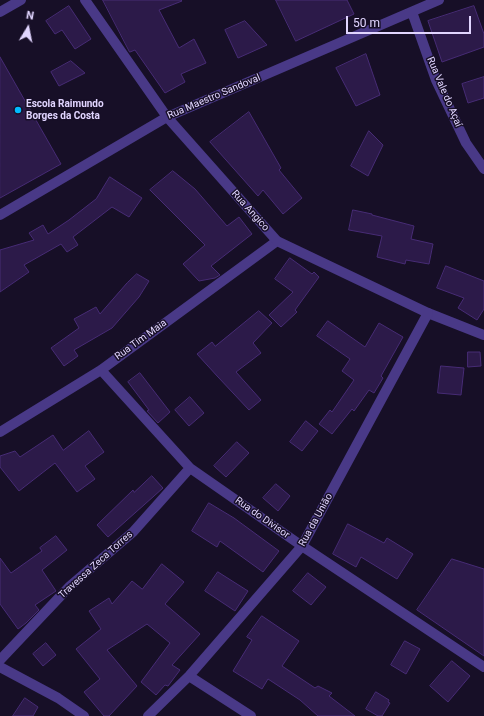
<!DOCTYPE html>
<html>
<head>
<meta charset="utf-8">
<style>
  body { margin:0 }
  #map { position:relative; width:484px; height:716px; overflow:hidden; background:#170f27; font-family:Roboto,sans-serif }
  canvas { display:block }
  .north { position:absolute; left:8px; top:8px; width:40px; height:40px; -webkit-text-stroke:3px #170f27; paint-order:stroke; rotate:10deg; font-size:11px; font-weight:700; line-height:16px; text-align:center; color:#e1d5ff }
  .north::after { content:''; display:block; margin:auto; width:14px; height:18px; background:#e1d5ff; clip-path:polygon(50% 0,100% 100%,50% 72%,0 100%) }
  .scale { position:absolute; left:346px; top:16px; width:125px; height:18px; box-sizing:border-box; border:2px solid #e1d5ff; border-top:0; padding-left:5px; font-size:12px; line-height:14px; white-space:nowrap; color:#e1d5ff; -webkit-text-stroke:3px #170f27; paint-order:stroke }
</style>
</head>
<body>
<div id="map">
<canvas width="484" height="716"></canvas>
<div class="north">N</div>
<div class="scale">50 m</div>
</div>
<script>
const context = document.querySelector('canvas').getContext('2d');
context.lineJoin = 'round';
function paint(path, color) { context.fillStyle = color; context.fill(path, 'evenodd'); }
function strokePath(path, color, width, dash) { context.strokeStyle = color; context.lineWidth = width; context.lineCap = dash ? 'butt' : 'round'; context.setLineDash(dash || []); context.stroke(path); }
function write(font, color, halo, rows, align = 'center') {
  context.font = font + ' Roboto,sans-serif'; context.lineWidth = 3; context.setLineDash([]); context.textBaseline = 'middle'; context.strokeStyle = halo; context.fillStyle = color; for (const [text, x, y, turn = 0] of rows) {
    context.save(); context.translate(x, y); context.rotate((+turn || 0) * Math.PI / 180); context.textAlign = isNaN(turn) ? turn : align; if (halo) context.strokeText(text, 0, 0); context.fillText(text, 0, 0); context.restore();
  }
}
const building = new Path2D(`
  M103 0H181L182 1 159 10 179 48 194 39 206 63 181 74 185 82 165 93 135 50 130 52Z
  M276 0H347L354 14 296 41Z
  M69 6 91 39 75 49 62 30 55 34 46 21Z
  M474 6 484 34V47L442 62 428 21Z
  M245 21 267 45 238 58 225 30Z
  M366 54 380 95 356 106 336 68Z
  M0 57 61 164 0 198Z
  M71 61 85 73 59 86 51 72Z
  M484 77V98L468 103 462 84Z
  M249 112 281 168 279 170 302 198 283 214 263 190 258 196 210 142Z
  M369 131 383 145 368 176 351 166Z
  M173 171 195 189 227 226 239 217 252 234 211 266 220 275 215 278 199 281 183 264 205 245 150 190Z
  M110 177 142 198 129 217 112 207 73 237 78 245 67 252 61 244 24 265 29 272 0 292V250L34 240 29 233 43 225 48 234 69 220 96 199Z
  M353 210 372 214V215L414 226 411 239 433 244 429 264 406 260 405 264 377 257 382 236 349 230Z
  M290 258 312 274 314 272 319 277 295 310 297 312 281 327 269 315 293 292 275 279Z
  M446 266 484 281V309L477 320 458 308 464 298 437 288Z
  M137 274 149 281 139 297 112 328 74 350 78 356 64 366 51 348 79 328 74 319 96 307 100 314 127 283Z
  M259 311 272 323 253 343 261 353 236 372 261 400 249 410 218 377 197 354 212 342 215 346Z
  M328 321 365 347 379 323 403 337 381 376 383 378 374 393 369 390 354 411 352 409 332 434 319 424 330 410 332 412 354 380 342 371 350 359 317 336Z
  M468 352H480L481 366 468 367Z
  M441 366 464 368 461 395 438 393Z
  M140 373 170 412 158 423 147 411 149 410 128 382Z
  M190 397 204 413 189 426 175 410Z
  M306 421 318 431 302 451 290 442Z
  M89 431 104 452 85 466 95 479 77 492 55 463 19 491 0 467V456L15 451 20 457 53 435 63 450Z
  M237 442 249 453 226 477 214 466Z
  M152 476 163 488 108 537 97 525 133 490 134 492Z
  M276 484 290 496 278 511 263 498Z
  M209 503 234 518 279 551 263 572 220 541 217 547 192 531Z
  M348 524 384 543 387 538 413 554 397 579 361 557 356 567 333 554Z
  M56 536 67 550 42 570 56 591 35 605 39 610 26 623 18 629 0 604V558L11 573 42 551 40 548Z
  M452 559 484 569V656L417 610Z
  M162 564 184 582 165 604 200 634 172 665 180 670 168 686 165 685 156 695 141 682 170 643 147 624 107 650 137 686 109 716H104L84 692 100 679 76 649 101 629 89 611 109 598 112 604 132 581 142 589Z
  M218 572 248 591 235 611 205 591Z
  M308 573 326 587 311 605 293 591Z
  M262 616 299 641 282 666 315 688 318 686 332 693 329 696 355 716H318L300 700 268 679 262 689 233 671 252 640 247 637Z
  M405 641 420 649 406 674 391 665Z
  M46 643 56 655 43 666 33 654Z
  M452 661 470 676 448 702 430 686Z
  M376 692 389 700 388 702 390 703 382 716H378L366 709Z
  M25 698 38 707 33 716H13Z`);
paint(building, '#2c1a49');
strokePath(building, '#472c75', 1);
strokePath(new Path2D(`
  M0 12 21 0
  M412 12 436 80 466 143 484 169
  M0 215 167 117 439 0
  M428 313 484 335
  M101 370 190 468 302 546 189 676 148 716
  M0 432 101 370 277 241
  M0 660 70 586 133 532 190 468
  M0 667 58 698 84 716
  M189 676 251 716`), '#493987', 10);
strokePath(new Path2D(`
  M85 0 167 117 277 241 428 313 302 546 484 667`), '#493987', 10);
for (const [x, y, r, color] of [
  [18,110,4,"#01baff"]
]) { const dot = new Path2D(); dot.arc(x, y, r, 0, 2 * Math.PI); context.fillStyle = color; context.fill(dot); strokePath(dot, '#170f27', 1.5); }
write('10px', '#e1d5ff', '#170f27', [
  ["Rua Vale do Açaí",444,92,67],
  ["Rua Maestro Sandoval",214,97,-23],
  ["Rua Angico",250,211,48],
  ["Rua Tim Maia",141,340,-36],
  ["Rua do Divisor",262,518,35],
  ["Rua da União",316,520,-61],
  ["Travessa Zeca Torres",96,565,-42]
]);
write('bold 10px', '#e1d5ff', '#170f27', [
  ["Escola Raimundo",26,104],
  ["Borges da Costa",26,116]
], 'left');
</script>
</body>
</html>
